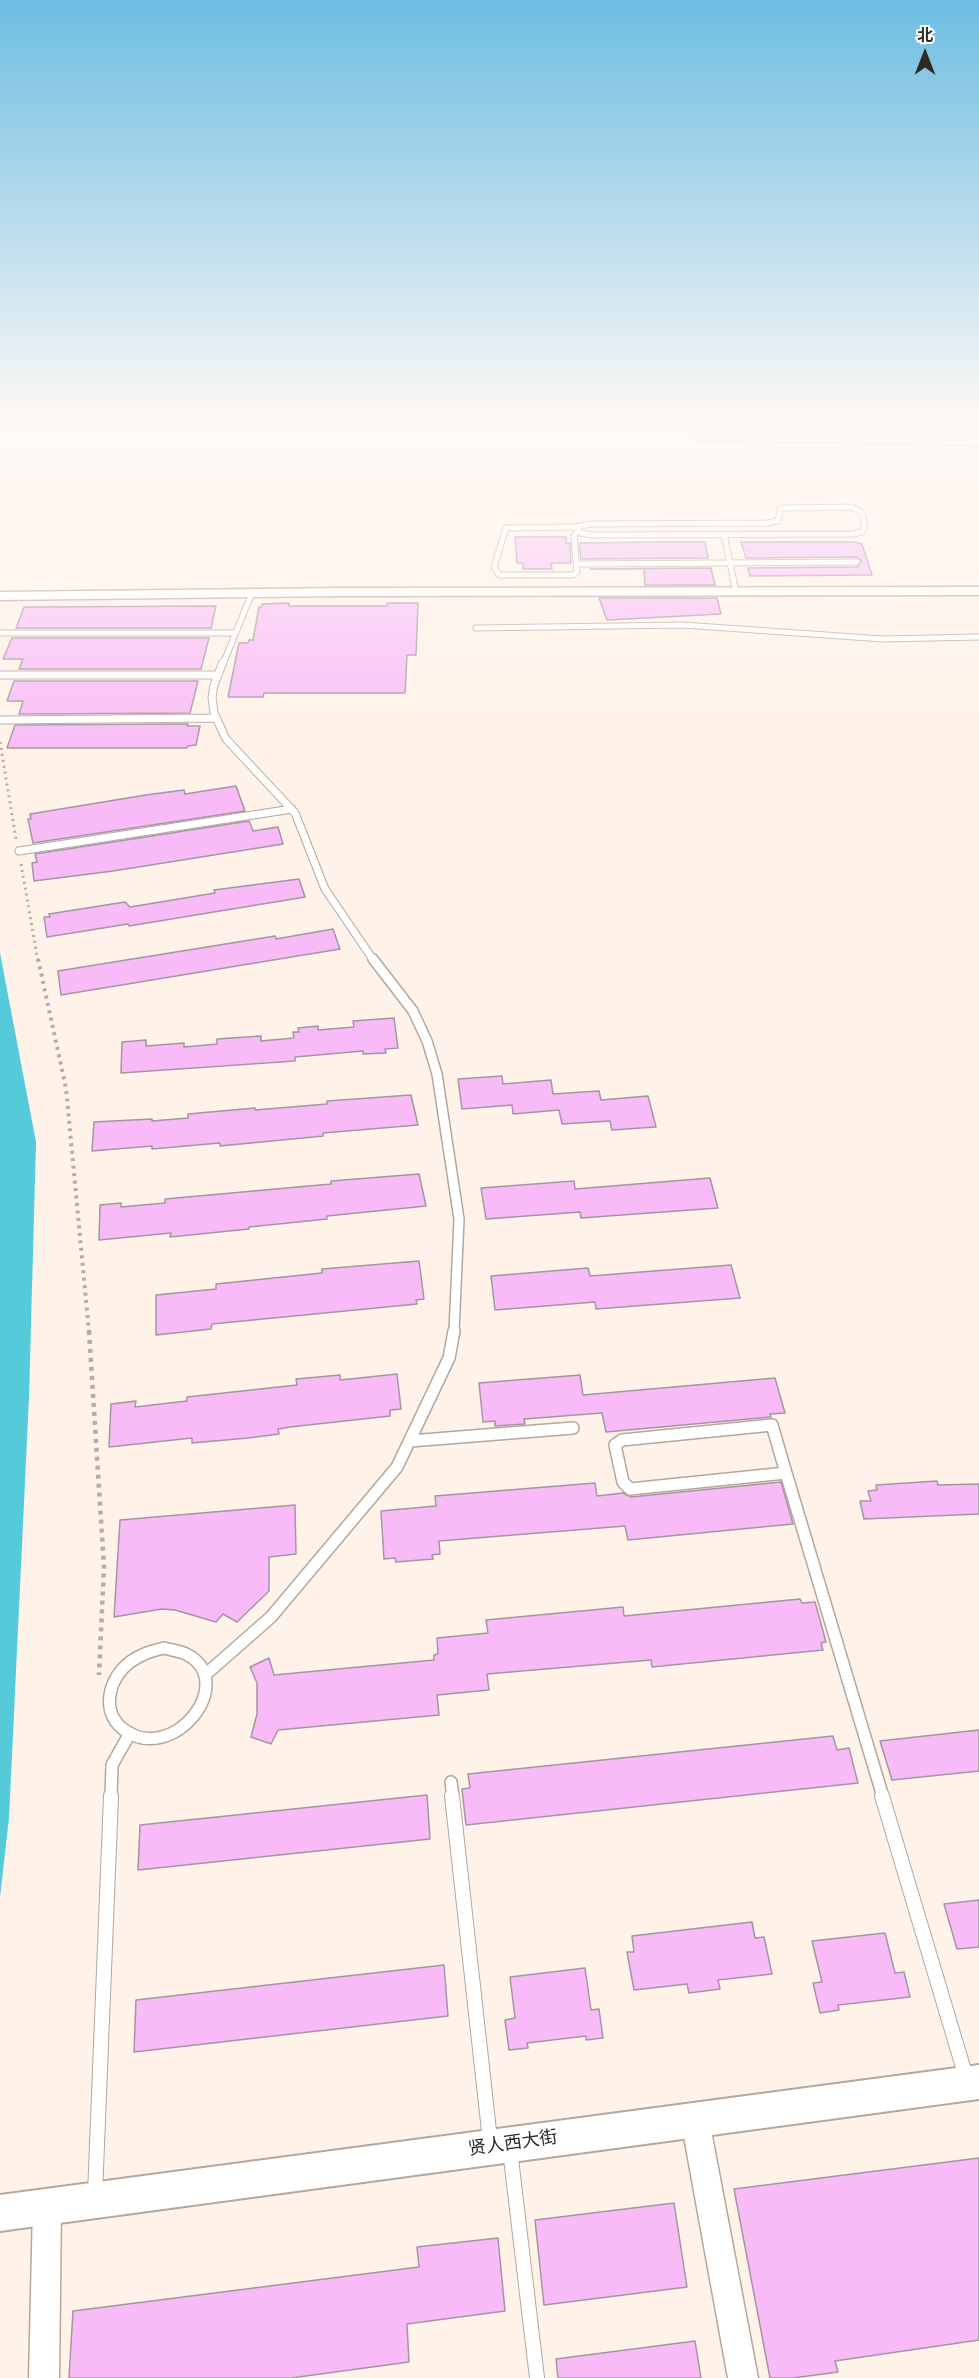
<!DOCTYPE html>
<html>
<head>
<meta charset="utf-8">
<style>
  body { margin:0 }
  #map { position:relative; width:979px; height:2378px; overflow:hidden; background:#fff2e8; font-family:"Roboto Condensed","Noto Sans SC",sans-serif }
  canvas { display:block }
  .north { position:absolute; left:895px; top:24px; width:60px; height:60px; -webkit-text-stroke:4px #fff; paint-order:stroke; rotate:0deg; font-size:16px; font-weight:700; line-height:24px; text-align:center; color:#2f2a25 }
  .north::after { content:''; display:block; margin:auto; width:21px; height:27px; background:#2f2a25; clip-path:polygon(50% 0,100% 100%,50% 72%,0 100%) }
</style>
</head>
<body>
<div id="map">
<canvas width="979" height="2378"></canvas>
<div class="north">北</div>
</div>
<script>
const context = document.querySelector('canvas').getContext('2d');
context.lineJoin = 'round';
function paint(path, color) { context.fillStyle = color; context.fill(path, 'evenodd'); }
function strokePath(path, color, width, dash) { context.strokeStyle = color; context.lineWidth = width; context.lineCap = dash ? 'butt' : 'round'; context.setLineDash(dash || []); context.stroke(path); }
function write(font, color, halo, rows, align = 'center') {
  context.font = font + ' "Roboto Condensed","Noto Sans SC",sans-serif'; context.lineWidth = 5; context.setLineDash([]); context.textBaseline = 'middle'; context.strokeStyle = halo; context.fillStyle = color; for (const [text, x, y, turn = 0] of rows) {
    context.save(); context.translate(x, y); context.rotate((+turn || 0) * Math.PI / 180); context.textAlign = isNaN(turn) ? turn : align; if (halo) context.strokeText(text, 0, 0); context.fillText(text, 0, 0); context.restore();
  }
}
paint(new Path2D(`
  M0 953 36 1142 29 1397 9 1818 0 1897Z`), '#55cbda');
const building = new Path2D(`
  M515 537H566V543H570L571 563H551L552 569H523V563H517Z
  M660 542H705L708 558 581 559 579 543Z
  M741 542H855L862 544 872 575 750 576 748 568 857 567 862 561 857 557 746 558Z
  M711 568 715 585H645L644 569H590Z
  M599 598H717L721 614 607 620Z
  M289 603V606H387V603H418L416 655H407L405 693H264L263 697H228L239 643H248L249 640H253L259 607H262V604Z
  M216 606 211 628H16L24 607Z
  M12 638H209L201 669H19L23 659H3Z
  M14 681H198L190 713 19 714 23 701H7Z
  M188 724 187 726H200L196 745 188 746 187 748H7L15 725Z
  M236 786 245 811 33 843 28 819H31L30 814 146 795 184 790 185 794Z
  M249 821 253 831 278 827 283 844 113 871 34 881 32 863 37 862 35 854Z
  M299 879 305 897 129 926 128 924 47 937 44 917H50L49 914 125 902 130 907 215 893 214 890Z
  M333 929 340 949 61 995 58 971 275 936 276 939Z
  M394 1018 398 1048 385 1049 386 1053 363 1054V1051L295 1057V1061L121 1073 122 1042 146 1040V1046L184 1043V1047L217 1044V1039L261 1036V1041L294 1038 293 1032H299L298 1028 318 1026V1030L354 1027 353 1021Z
  M502 1076 503 1084 551 1080 553 1094 599 1091 601 1100 648 1096 656 1127 612 1130 610 1121 562 1124 559 1110 513 1114 512 1105 462 1109 458 1079Z
  M411 1095 418 1125 323 1133V1136L220 1146V1143L152 1149V1146L92 1151 94 1122 152 1119V1121L188 1118V1114L255 1108V1110L327 1104V1101Z
  M419 1174 426 1206 327 1216V1219L249 1227V1229L170 1237 171 1233 99 1240 100 1205 121 1203V1207L165 1203V1199L331 1184V1181Z
  M710 1178 718 1208 581 1218 580 1212 486 1219 481 1188 574 1181 575 1189Z
  M419 1261 424 1299 416 1300 417 1304 212 1324 211 1329 156 1335V1295L216 1289V1284L322 1273V1269Z
  M731 1265 740 1298 596 1309 595 1302 495 1310 491 1276 588 1268 590 1276Z
  M397 1374 401 1409 390 1410V1416L290 1427 278 1429 279 1434 248 1438 192 1443V1438L109 1447 111 1404 136 1401 135 1407 187 1401V1397L297 1385 296 1379 340 1375V1380Z
  M580 1375 583 1395 775 1378 785 1413 770 1414 771 1417 606 1432 602 1413 524 1419 525 1424 495 1426V1421L483 1422 479 1383Z
  M937 1481 938 1485 979 1484V1514L864 1519 860 1501H871L868 1491 877 1490 876 1485Z
  M781 1482 793 1524 628 1540 625 1526 439 1541 440 1554 432 1555 433 1559 396 1562 395 1558 384 1559 381 1511 436 1506 435 1496 595 1483 597 1496 623 1493 631 1497Z
  M295 1505 296 1554 269 1557V1591L237 1622 223 1614 216 1622 175 1610 162 1609 114 1617 120 1520Z
  M800 1599 802 1603 815 1602 826 1642 821 1643 823 1650 652 1667 651 1660 487 1674 489 1690 437 1695 439 1715 278 1730 271 1744 251 1737 257 1714V1683L250 1667 269 1658 274 1675 434 1660V1655L438 1654 437 1638 488 1633 486 1620 623 1607 624 1616Z
  M979 1730V1771L892 1780 880 1741Z
  M833 1736 837 1750 849 1748 858 1783 466 1825 462 1789 470 1788 468 1774Z
  M427 1795 430 1839 138 1870 140 1825Z
  M979 1900V1947L957 1949 944 1904Z
  M752 1922 755 1938 764 1937 772 1974 718 1980 720 1989 689 1993 687 1984 634 1990 627 1952H634L632 1936Z
  M885 1933 895 1973 904 1972 910 1997 838 2005 839 2010 820 2013 813 1983 822 1982 812 1941Z
  M444 1965 448 2016 134 2052 136 2000Z
  M585 1968 591 2010 599 2009 603 2038 586 2040V2036L527 2043 528 2048 509 2050 505 2020 515 2018 510 1977Z
  M979 2158V2340L835 2361 838 2372 793 2378H770L734 2189Z
  M674 2203 687 2287 544 2305 535 2220Z
  M498 2238 505 2311 407 2324 409 2362 291 2378H69L73 2311 419 2267 417 2247Z
  M695 2341 701 2378H558L556 2359Z`);
paint(building, '#f9bbf8');
strokePath(building, '#a396a3', 1.5);
const serviceFar4 = new Path2D(`
  M852 507 862 513 865 527 862 532 853 534 593 535 581 533 575 527 591 524 767 523 778 521 780 509 784 508Z
  M575 527 506 528 494 567 499 575H573L577 572 574 536 578 531
  M724 535 736 592
  M577 564 857 562
  M476 628 683 625 883 639 979 637
  M0 633H235
  M223 664 252 593`);
const serviceFar3 = new Path2D(`
  M223 662 214 685 212 697 214 713 226 739 295 813 325 889 374 961
  M0 675H218
  M0 720 216 718
  M19 851 292 809`);
const serviceFar2 = new Path2D(`
  M373 959 413 1011 427 1041 437 1074 459 1219 454 1332`);
const serviceFar1 = new Path2D(`
  M772 1425 786 1473 630 1489 623 1482 615 1445 622 1440Z
  M410 1441 573 1428
  M786 1473 883 1797
  M164 1648C171 1650 180 1651 186 1654 240 1681 173 1767 123 1729 100 1711 109 1678 130 1662 141 1654 152 1651 164 1648Z
  M205 1675 271 1617 397 1467 449 1358 454 1331
  M451 1782 453 1797
  M111 1797 112 1765 130 1733`);
const service = new Path2D(`
  M452 1796 490 2140
  M882 1796 966 2077
  M510 2150 537 2378
  M95 2194 111 1796`);
const minor = new Path2D(`
  M699 435 979 439V445L695 440 694 438Z
  M979 587V595L342 596 0 600V592L342 588Z
  M695 2106 705 2110 709 2120 758 2378H728L681 2120 685 2110Z
  M47 2193 57 2197 61 2207 59 2378H29L33 2207 37 2197Z`);
const tertiary = new Path2D(`
  M979 2065V2099L0 2231V2195Z`);
strokePath(serviceFar4, '#b5a79b', 7);
strokePath(serviceFar3, '#b5a79b', 9);
strokePath(serviceFar2, '#b5a79b', 12);
strokePath(serviceFar1, '#b5a79b', 14);
strokePath(service, '#b5a79b', 16);
strokePath(minor, '#b5a79b', 3);
strokePath(tertiary, '#b5a79b', 4);
strokePath(new Path2D(`
  M0 742 16 839
  M21 864 38 961`), '#b6aca4', 3, [2, 4]);
strokePath(new Path2D(`
  M38 959 66 1088 89 1332`), '#b6aca4', 4, [3, 4.5]);
strokePath(new Path2D(`
  M89 1331 104 1567 99 1675`), '#b6aca4', 4.5, [4, 5]);
strokePath(serviceFar4, '#fff', 5);
strokePath(serviceFar3, '#fff', 7);
strokePath(serviceFar2, '#fff', 9);
strokePath(serviceFar1, '#fff', 11);
strokePath(service, '#fff', 14);
paint(minor, '#fff');
paint(tertiary, '#fff');
const sky = context.createLinearGradient(0, 0, 0, 759);
sky.addColorStop(0, '#6dbde2');
sky.addColorStop(0.56, '#fff9f5');
sky.addColorStop(1, '#fff9f500');
context.fillStyle = sky;
context.fillRect(0, 0, 979, 759);
write('18px', '#2f2a25', '#fff', [
  ["贤人西大街",513,2144,-8]
]);
</script>
</body>
</html>
